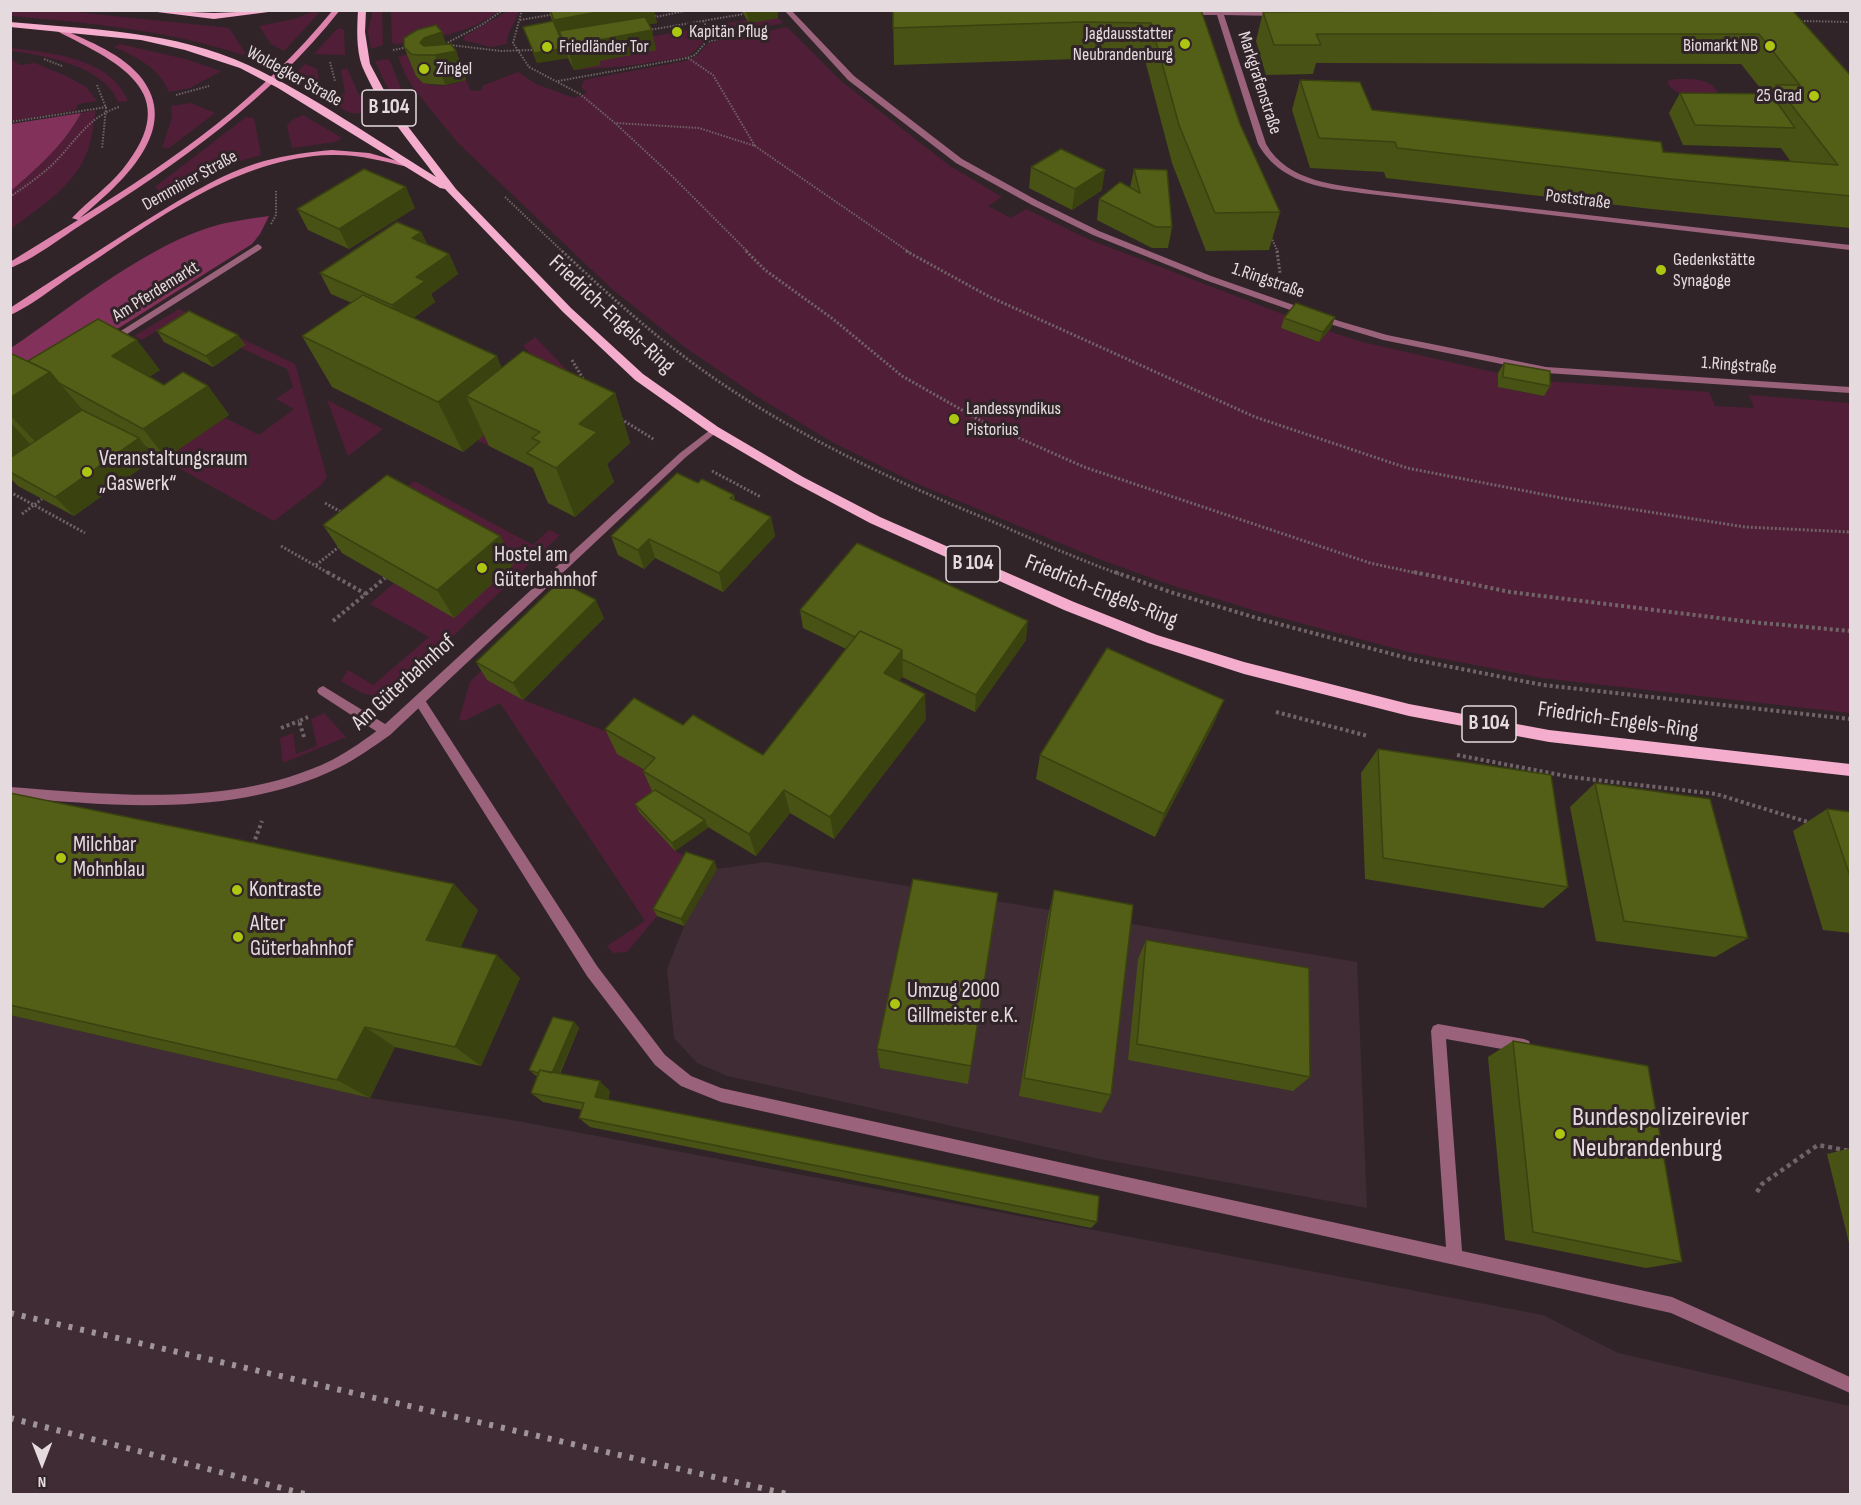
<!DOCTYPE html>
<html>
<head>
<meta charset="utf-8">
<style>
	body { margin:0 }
	#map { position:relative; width:1861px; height:1505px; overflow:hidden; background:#312429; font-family:"Sofia Sans Condensed",sans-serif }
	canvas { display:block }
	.frame { position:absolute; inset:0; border:12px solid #e5dbdf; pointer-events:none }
	.north { position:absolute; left:12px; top:1433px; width:60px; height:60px; -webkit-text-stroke:4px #312429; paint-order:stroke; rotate:180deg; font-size:16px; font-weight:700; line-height:24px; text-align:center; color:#e5dbdf }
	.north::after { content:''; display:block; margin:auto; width:21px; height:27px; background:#e5dbdf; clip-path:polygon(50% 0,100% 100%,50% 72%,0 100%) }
</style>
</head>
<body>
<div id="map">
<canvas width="1861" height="1505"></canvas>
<div class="frame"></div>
<div class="north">N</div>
</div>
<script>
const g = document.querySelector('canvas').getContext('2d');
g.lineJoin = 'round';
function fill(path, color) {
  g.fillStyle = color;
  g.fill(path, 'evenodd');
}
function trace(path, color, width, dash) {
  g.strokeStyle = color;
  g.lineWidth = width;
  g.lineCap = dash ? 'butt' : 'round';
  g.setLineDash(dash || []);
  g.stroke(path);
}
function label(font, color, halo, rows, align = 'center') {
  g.font = font + ' "Sofia Sans Condensed",sans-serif';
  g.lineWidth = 6;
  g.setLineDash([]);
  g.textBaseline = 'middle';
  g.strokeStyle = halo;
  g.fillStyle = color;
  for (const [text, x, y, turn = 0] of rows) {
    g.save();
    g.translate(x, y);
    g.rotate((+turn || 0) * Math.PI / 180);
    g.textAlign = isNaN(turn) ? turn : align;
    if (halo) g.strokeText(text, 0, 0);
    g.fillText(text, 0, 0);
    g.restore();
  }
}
fill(new Path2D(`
	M765 862 1357 962 1367 1208 1100 1159 727 1076 697 1063 674 1038 667 969 684 926 717 869Z
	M11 1015 370 1098 512 1120 1543 1315 1618 1353 1850 1406V1494H11Z`), '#3f2c34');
fill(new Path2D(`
	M10 11 75 12 229 28 246 54 243 55C167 30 90 23 11 16Z
	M373 11H382L383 45 371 49 368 31Z
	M391 11H499C470 34 432 38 397 44L392 43Z
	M508 11H519C516 23 507 30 507 44L491 47 463 40 465 36Z
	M312 12 319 13 284 51 271 44 259 26 294 19Z
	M778 18 783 23 719 36H716L709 26 747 20Z
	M705 27 710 39C699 43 696 52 686 57L627 66 574 70 599 65 598 61 649 37Z
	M787 27 841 81 950 166 1002 197 988 206 1011 218 1026 209 1088 239 1290 317 1281 328 1319 342 1328 331 1362 342 1498 373V387L1543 396 1544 381 1709 392 1715 406 1754 408 1749 395 1850 403V713L1542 678 1408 652 1263 613 1171 585 1096 558 913 482 832 442 758 397 686 348 612 289 458 143 415 90 406 76 398 57 427 49 416 76C426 91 452 85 466 80L470 90 479 91 483 88 482 86 518 72 536 84 574 98 587 93 581 87 584 80 685 61 697 56 708 43Z
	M341 28 344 30 345 55 314 54 336 30Z
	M120 44 185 59 221 71 190 88 169 92C159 68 137 57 114 47Z
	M11 48C50 53 110 57 128 101L118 102C105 66 43 55 11 51Z
	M11 59 20 65 35 63 66 76 86 87 97 101 78 104 76 110 11 121Z
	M389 59 403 93 389 91 375 61Z
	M305 64 317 69 321 90 316 94 291 78Z
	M347 68 357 91 369 108C354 120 345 110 331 102L345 93 341 70Z
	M1675 79C1689 79 1708 77 1717 91L1716 95C1698 96 1680 100 1668 84V81Z
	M191 103 215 113 169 148H162L172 118 171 106Z
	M96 110C93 125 92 143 85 157 71 188 37 209 11 229V191C38 167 64 145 81 113Z
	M303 115 342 138 335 142 292 148 287 126 292 120Z
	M246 117 254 118 261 155 223 166 177 190 164 192 159 191 155 187Z
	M179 309 295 364 327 477 321 485 274 521 42 392 91 414 166 458 225 418 259 435 294 409 276 399 293 387 287 369 241 348 244 345 179 333 164 326 142 340 134 336Z
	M535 337 569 372 543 402 489 446 477 440 553 378 523 346Z
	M327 400 383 429 348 456Z
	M414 481 533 545 549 530 560 535 393 693C372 701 359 692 341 681L348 670 373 685 429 637 370 604 394 583 454 617 366 521Z
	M515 637 523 700 629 740 666 782 675 851 690 859 657 916 627 952 613 953 607 946 645 921 500 703 464 721 459 719 470 682Z
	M324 713 346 737 283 763 280 738 293 733 296 754 317 746 311 719Z`), '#511e37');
fill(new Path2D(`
	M81 113C64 145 38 167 11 191V124Z
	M269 216 260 234 252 244 11 396V348C67 310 139 252 202 230 224 222 247 219 269 216Z`), '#82325a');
trace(new Path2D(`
	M522 10 513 43 529 67 580 94 615 123 699 128 755 146 909 252
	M652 10 656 17 689 10
	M520 20 555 14
	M703 21 715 39
	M1801 21 1850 22
	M649 30 743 14
	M445 44 483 24 503 10
	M450 45 501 51 532 50
	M393 50 409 47
	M688 58 713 75 755 146
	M44 59 62 66
	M330 62 335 81
	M558 81 687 58 695 55 706 42 767 29
	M97 85 106 108 102 149
	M176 95 209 86
	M10 122 107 107
	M616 124 671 175 748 252
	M10 197C24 187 39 177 52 165 74 144 87 117 119 107
	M505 197 563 252
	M271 224 276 215V191
	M1271 237 1278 252`), '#706468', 2, [1.5, 1.5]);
trace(new Path2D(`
	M562 251C599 286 637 321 678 352 773 425 880 475 989 520 1032 539 1075 558 1119 574
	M746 251 765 270 833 319 902 376 983 422 1084 467 1370 563 1421 574
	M906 251 990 297 1255 417 1407 468 1567 499 1745 527 1850 532
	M1277 251 1280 273
	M572 360 585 382
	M621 419 655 440
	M712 471 761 497
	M10 492 34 505 42 499
	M325 503 343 513
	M22 514 34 505 85 533
	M281 546 330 574
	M316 565 340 546`), '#706468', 3, [2, 2]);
trace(new Path2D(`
	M327 572 366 594
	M1115 572 1170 592 1260 619 1411 659 1543 685 1850 719
	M1414 572 1510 592 1751 622 1850 631
	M333 621 385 578
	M1276 712 1368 736
	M281 728 299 721
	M304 737 299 721 308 717
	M1457 755 1571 777 1716 794 1811 823
	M253 845 262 821`), '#706468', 4, [3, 3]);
trace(new Path2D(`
	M1757 1192 1762 1184 1818 1145 1850 1151`), '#706468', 4.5, [4, 4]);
fill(new Path2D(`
	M323 686 390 727 392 731 390 735H382L319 694 317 691 319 688Z
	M419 695 423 697 597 966 665 1055 691 1076 721 1088 1446 1247 1431 1031 1433 1026 1438 1024 1524 1039 1529 1041 1531 1046 1529 1051 1524 1053 1446 1039 1462 1251 1672 1297 1850 1377V1393L1671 1313 721 1102 681 1086 655 1065 587 976 415 703 413 700 415 697Z`), '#9b627b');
fill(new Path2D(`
	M784 10H791L854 76 962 159 1038 201 1099 231 1211 276 1339 321 1387 335 1546 367 1850 387V393L1546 373 1383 340 1333 325 1205 280 1093 235 1032 205 956 163 848 80Z
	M1222 10 1278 12 1281 14 1278 16 1224 15 1266 144C1288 183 1338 185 1378 191L1850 245V250L1378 195C1333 189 1283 188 1258 144L1217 15H1187L1184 13 1187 11Z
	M258 244 262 247 261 249 113 343 110 344 105 341Z
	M714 427 719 430 717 432 686 457 390 735C374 746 358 758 340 767 239 817 120 807 10 797V787C115 795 234 808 332 760 349 751 366 739 382 727L680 453Z`), '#9b627b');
fill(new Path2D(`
	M333 10H340C270 99 179 163 84 223 62 237 34 259 10 268V262L78 220 72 218C88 201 107 188 122 170 188 90 115 61 51 28V26H55C83 39 118 51 139 75 185 129 120 184 80 218 177 158 260 99 333 10Z
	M332 150 369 153 412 165 408 167C383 161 357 154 331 155 238 157 155 221 80 270 59 283 32 306 10 315V308C54 279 98 251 142 223 180 200 221 173 264 161 287 155 309 152 332 150Z`), '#dc82ab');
fill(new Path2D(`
	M141 10 214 13 284 10 214 19Z
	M358 10H366L365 32 370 64 393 107 456 189 571 308 643 374 718 427 803 477 880 517 1074 602 1157 635 1244 662 1409 704 1549 730 1850 764V776L1549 742 1409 716 1244 674 1148 643 1064 610 870 523 795 483 710 433 635 380 563 312 445 189 440 188 278 88 240 68 185 50 141 40 10 27V22C89 29 175 31 248 65 312 95 376 140 436 177 410 142 379 107 362 66 356 49 357 28 358 10Z`), '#f4adcc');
trace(new Path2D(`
	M10 1313 787 1494
	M10 1418 305 1494`), '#9f9498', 6, [4, 8]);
fill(new Path2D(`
	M549 10H654L657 23 649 24 656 50 599 61 600 65 574 70 567 56 568 58 537 63 523 27 552 21Z
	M741 10H777L778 18 749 23Z
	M893 10H1201L1240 124 1280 212 1269 250 1206 251 1172 163 1145 60 1077 59 894 65Z
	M1792 10 1851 76V228L1651 209 1386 178 1384 172 1310 168 1292 110 1300 80 1372 110 1663 152 1791 162 1781 148 1683 145 1669 113 1680 93 1765 94 1741 64 1316 63 1313 74 1266 75 1256 41 1263 12Z
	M446 44 456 51 466 80 445 85 429 84 423 83 416 76 404 47Z
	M1031 167 1102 190 1072 210 1029 188Z
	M1134 169 1172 227 1168 248H1152L1097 220 1099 199 1130 188Z
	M415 208 349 249 308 230 297 209Z
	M421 232 427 244 449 254 458 274 431 294 435 302 413 318 502 368 615 393 630 443 607 464 614 482 575 517 548 503 533 468 489 446 484 435 463 452 332 387 302 336 352 303 331 294 320 273Z
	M1335 317 1331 328 1319 342 1281 328 1284 318Z
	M157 331 238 335 245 345 213 367 164 342Z
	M10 353 28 361 160 370 149 377 164 385 208 386 229 415 166 458 145 446 155 458 74 516 18 486 10 478Z
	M1504 363 1550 386 1544 396 1498 387V373Z
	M698 483 734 495 735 501 771 517 775 536 723 592 655 558 644 569 618 555 611 536Z
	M323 525 500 536 514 564 454 618 342 553Z
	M800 610 1026 640 975 712 902 677 899 681 926 719 834 839 790 813 756 856 708 827 675 851 639 812 635 804 652 791 643 771 645 770 617 754 605 729 683 725 763 755 846 649 803 628Z
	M604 618 523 700 487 680 476 662Z
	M1224 700 1213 725 1155 837 1036 779 1040 755Z
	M1378 749 1568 887 1543 908 1365 879 1361 773Z
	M1595 783 1748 938 1715 957 1596 941 1570 807Z
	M10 793 478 910 460 947 520 978 481 1066 395 1047 370 1098 10 1015Z
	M1827 809 1851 812V933L1823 930 1793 831Z
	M714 861 717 869 684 926 657 916 653 909Z
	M1054 890 1111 1095 1101 1113 1019 1096 1048 916Z
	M998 893 968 1084 880 1068 877 1049Z
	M1146 940 1310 1077 1293 1091 1128 1060 1138 959Z
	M574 1022 579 1028 560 1074 610 1091 608 1100 1097 1222 1091 1228 590 1127 579 1118 582 1110 543 1102 531 1093 537 1076 535 1075 529 1070Z
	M1513 1041 1682 1262 1646 1268 1505 1240 1488 1057Z
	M1851 1148V1251L1827 1154Z`), '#475214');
fill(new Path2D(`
	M609 10H654L657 23 563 39 559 31 562 40H560L554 20Z
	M761 10H777L778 18 749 23 747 13Z
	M652 30 656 50 599 61 600 65 574 70 568 50 593 41Z
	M442 32 449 52 456 51 466 80 445 85 435 55 420 43 424 38Z
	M565 48 568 58 537 63 534 53Z
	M1105 170 1102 190 1072 210 1075 189Z
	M406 187 415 208 349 249 339 229Z
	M421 232 430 253 412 238Z
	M449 254 458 274 431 294 435 302 402 325 392 305 416 277Z
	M1335 317 1331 328 1319 342 1323 332Z
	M238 335 245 345 213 367 206 356Z
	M137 340 160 370 135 386 112 356Z
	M497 356 518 407 466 396 484 435 463 452 438 402Z
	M50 372 94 423 47 454 10 415V398Z
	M208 386 229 415 166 458 143 429Z
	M615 393 630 443 607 464 614 482 575 517 556 468 579 424Z
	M10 422 32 446 10 460Z
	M139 438 155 458 74 516 55 497Z
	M771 517 775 536 723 592 719 573Z
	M500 536 514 564 454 618 437 590Z
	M649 539 655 558 644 569 638 550Z
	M596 600 604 618 523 700 513 683Z
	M1028 621 1026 640 975 712 976 695Z
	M902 650 903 676 885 698 884 673Z
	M925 694 926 719 834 839 830 817Z
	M1224 700 1213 725 1155 837 1164 814Z
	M784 790 790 813 756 856 749 834Z
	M705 820 708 828 675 851 672 843Z
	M714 861 717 869 684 926 681 919Z
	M454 884 478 910 453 964 426 940Z
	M998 893 995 919 968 1084 971 1066Z
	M497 955 520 978 481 1066 455 1047Z
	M574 1022 579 1028 556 1081 550 1076Z
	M365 1027 395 1047 370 1098 337 1080Z
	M600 1081 610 1091 605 1106 595 1097Z`), '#3a4210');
const building = new Path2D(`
	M550 10H609L554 20Z
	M746 10H761L747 13Z
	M893 10H1201L1240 124 1280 212 1215 213 1179 125 1151 23 1081 22 893 28Z
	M1792 10 1851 76V196L1670 179 1397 148 1395 142 1319 138 1300 80 1360 82 1372 110 1661 142 1663 152 1838 165 1776 85H1800L1759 34H1316L1321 45H1274L1263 12Z
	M645 17 652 30 593 41 595 45 568 50 559 31Z
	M553 21 565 48 534 53 523 27Z
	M436 25 442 32 424 38 420 43 424 46 451 44 456 51 435 55H418L411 54 404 47V38L417 30Z
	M1680 93 1771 94 1795 128 1695 125Z
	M1061 149 1105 170 1075 189 1031 167Z
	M364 169 406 187 339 229 297 209Z
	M1134 169 1167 170 1172 227H1156L1099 199 1120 182 1140 193Z
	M397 222 421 232 412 238 449 254 416 277 425 281 392 305 320 273Z
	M363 295 497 356 438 402 302 336Z
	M1296 303 1335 317 1323 332 1284 318Z
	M189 311 238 335 206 356 157 331Z
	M98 319 137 340 112 356 164 385 183 372 208 386 143 429 59 383 50 372 28 361Z
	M523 351 615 393 579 424 597 432 556 468 527 453 540 442 532 438 540 432 466 396Z
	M10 353 50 372 10 398Z
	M1504 363 1550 371V386L1503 377Z
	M82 410 139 438 55 497 10 472V458Z
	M677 473 698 483 702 479 734 495 730 498 771 517 719 573 649 539 638 550 611 536Z
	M387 475 500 536 437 590 323 525Z
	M857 543 1028 621 976 695 902 659V650L860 631 855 637 800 610Z
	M560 581 596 600 513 683 476 662Z
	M860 631 902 650 884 673 925 694 830 817 784 790 749 834 643 771 655 758 605 729 634 698 683 725 693 715 763 755Z
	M1107 648 1224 700 1164 814 1040 755Z
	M1378 749 1551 775 1568 887 1383 858Z
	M1595 783 1710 799 1748 938 1624 921Z
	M655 790 705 820 672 843 635 804Z
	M10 793 454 884 426 940 497 955 455 1047 365 1027 337 1080 10 1005Z
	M1827 809 1851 812V879Z
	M686 852 714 861 681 919 653 909Z
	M913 879 998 893 971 1066 877 1049Z
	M1054 890 1133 905 1111 1095 1024 1078Z
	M1146 940 1309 968 1310 1077 1137 1044Z
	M553 1017 574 1022 552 1073 540 1070 538 1073 529 1070Z
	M1513 1041 1648 1066 1682 1262 1533 1232Z
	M540 1070 600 1081 595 1097 1099 1196 1097 1222 579 1118 584 1103 531 1093Z`);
fill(building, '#535f17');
trace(building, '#3a4210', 1.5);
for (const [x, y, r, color] of [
	[677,32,6,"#acc611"],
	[1185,44,6,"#acc611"],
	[1770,46,6,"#acc611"],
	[547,47,6,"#acc611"],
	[424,69,6,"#acc611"],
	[1814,96,6,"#acc611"],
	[1661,270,6,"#acc611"],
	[954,419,6,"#acc611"],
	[87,472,6,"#acc611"],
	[482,568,6,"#acc611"],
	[61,858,6,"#acc611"],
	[237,890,6,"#acc611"],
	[238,937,6,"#acc611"],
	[895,1004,6,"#acc611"],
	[1560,1134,6,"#acc611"]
]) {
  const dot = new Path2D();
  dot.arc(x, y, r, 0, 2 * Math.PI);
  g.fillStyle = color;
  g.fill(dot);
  trace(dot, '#312429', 2);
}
label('18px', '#e5dbdf', '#312429', [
	["Kapitän Pflug",689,32],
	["Jagdausstatter",1173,34,"right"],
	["Neubrandenburg",1173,55,"right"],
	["Biomarkt NB",1758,46,"right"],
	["Friedländer Tor",559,47],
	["Zingel",436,69],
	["25 Grad",1802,96,"right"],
	["Gedenkstätte",1673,260],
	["Synagoge",1673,281],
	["Landessyndikus",966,409],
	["Pistorius",966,430]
], 'left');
label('18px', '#e5dbdf', '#312429', [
	["Woldegker Straße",294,77,29],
	["Markgrafenstraße",1259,83,72],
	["Demminer Straße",190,181,-29],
	["Poststraße",1578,200,7],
	["1.Ringstraße",1268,281,19],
	["Am Pferdemarkt",156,292,-32],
	["1.Ringstraße",1739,366,4]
]);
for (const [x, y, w] of [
	[389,108,54],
	[973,564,54],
	[1489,724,54]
]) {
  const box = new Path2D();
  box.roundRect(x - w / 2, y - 18, w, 36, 4.5);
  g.fillStyle = '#312429';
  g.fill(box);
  trace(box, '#e5dbdf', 1.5);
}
label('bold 21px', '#e5dbdf', null, [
	["B 104",389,108],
	["B 104",973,564],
	["B 104",1489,724]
]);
label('22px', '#e5dbdf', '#312429', [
	["Friedrich-Engels-Ring",611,315,43],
	["Friedrich-Engels-Ring",1101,592,22],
	["Am Güterbahnhof",404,683,-42],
	["Friedrich-Engels-Ring",1618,721,8]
]);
label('22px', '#e5dbdf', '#312429', [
	["Veranstaltungsraum",99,459],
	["„Gaswerk“",99,484],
	["Hostel am",494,555],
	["Güterbahnhof",494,580],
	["Milchbar",73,845],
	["Mohnblau",73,870],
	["Kontraste",249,890],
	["Alter",250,924],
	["Güterbahnhof",250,949],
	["Umzug 2000",907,991],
	["Gillmeister e.K.",907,1016]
], 'left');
label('27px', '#e5dbdf', '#312429', [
	["Bundespolizeirevier",1572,1118],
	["Neubrandenburg",1572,1149]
], 'left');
</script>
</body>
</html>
